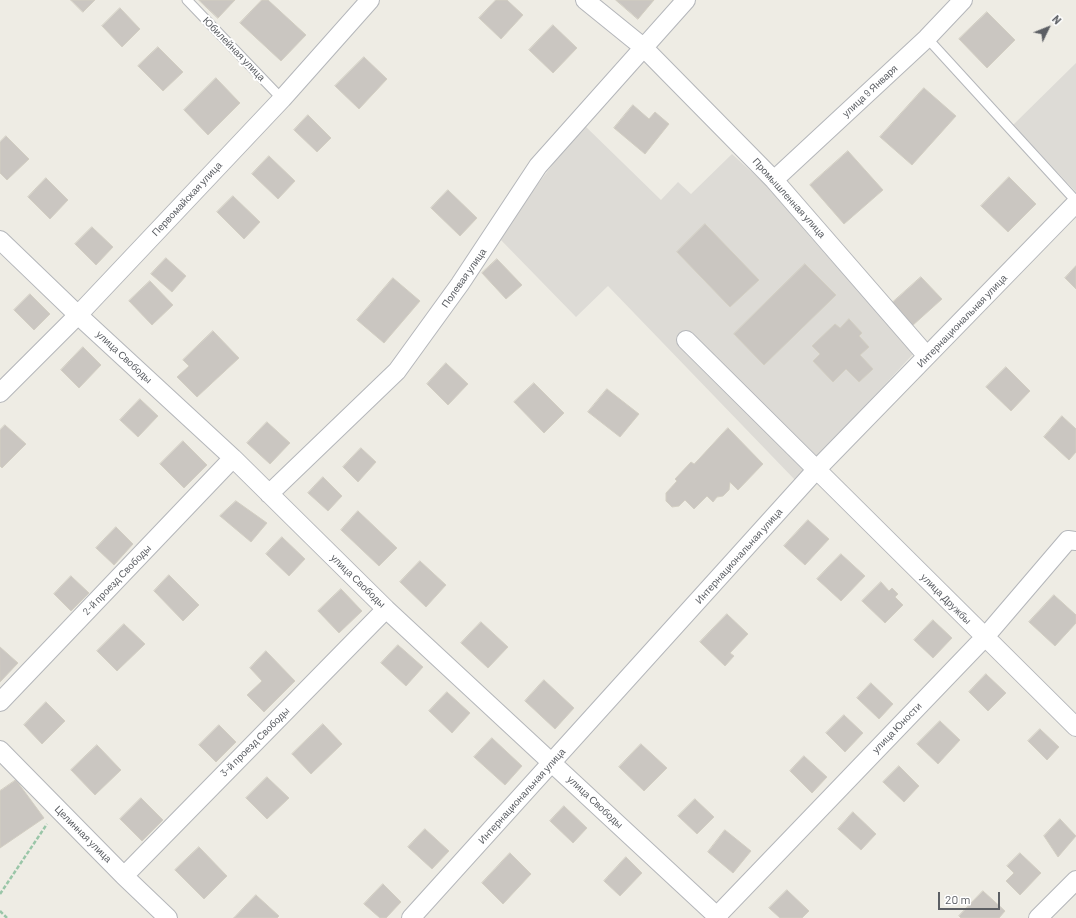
<!DOCTYPE html>
<html>
<head>
<meta charset="utf-8">
<style>
	body { margin:0 }
	#map { position:relative; width:1076px; height:918px; overflow:hidden; background:#eeece4; font-family:Barlow,sans-serif }
	canvas { display:block }
	.north { position:absolute; left:1028px; top:8px; width:40px; height:40px; -webkit-text-stroke:3px #fff; paint-order:stroke; rotate:47deg; font-size:11px; font-weight:700; line-height:16px; text-align:center; color:#5c5f64 }
	.north::after { content:''; display:block; margin:auto; width:14px; height:18px; background:#5c5f64; clip-path:polygon(50% 0,100% 100%,50% 72%,0 100%) }
	.scale { position:absolute; left:938px; top:892px; width:62px; height:18px; box-sizing:border-box; border:2px solid #5c5f64; border-top:0; padding-left:5px; font-size:12px; line-height:14px; white-space:nowrap; color:#5c5f64; -webkit-text-stroke:3px #fff; paint-order:stroke }
</style>
</head>
<body>
<div id="map">
<canvas width="1076" height="918"></canvas>
<div class="north">N</div>
<div class="scale">20 m</div>
</div>
<script>
const g = document.querySelector('canvas').getContext('2d');
g.lineJoin = 'round';
function fill(path, color) {
  g.fillStyle = color;
  g.fill(path, 'evenodd');
}
function trace(path, color, width, dash) {
  g.strokeStyle = color;
  g.lineWidth = width;
  g.lineCap = dash ? 'butt' : 'round';
  g.setLineDash(dash || []);
  g.stroke(path);
}
function label(font, color, halo, rows, align = 'center') {
  g.font = font + ' Barlow,sans-serif';
  g.lineWidth = 4;
  g.setLineDash([]);
  g.textBaseline = 'middle';
  g.strokeStyle = halo;
  g.fillStyle = color;
  for (const [text, x, y, turn = 0] of rows) {
    g.save();
    g.translate(x, y);
    g.rotate((+turn || 0) * Math.PI / 180);
    g.textAlign = isNaN(turn) ? turn : align;
    if (halo) g.strokeText(text, 0, 0);
    g.fillText(text, 0, 0);
    g.restore();
  }
}
fill(new Path2D(`
	M1076 63V192L1013 125Z
	M583 124 661 200 678 182 691 194 732 154 768 187 811 238 914 353 796 481 608 286 576 317 499 238 526 200Z`), '#dddbd6');
const building = new Path2D(`
	M71 0H95L83 12Z
	M199 0H235L218 18Z
	M262 0H268L306 35 281 61 240 23Z
	M496 0H507L523 15 501 39 479 18Z
	M616 0H654L638 19Z
	M120 8 140 29 122 47 102 26Z
	M987 12 1015 40 987 68 959 39Z
	M553 25 577 48 553 73 529 50Z
	M158 47 183 72 163 91 138 66Z
	M364 57 387 79 359 109 335 86Z
	M216 78 240 103 208 135 184 110Z
	M924 88 956 116 912 165 880 137Z
	M633 105 649 119 655 112 669 124 645 154 614 128Z
	M308 115 331 138 317 152 294 130Z
	M6 136 29 159 7 180 0 173V142Z
	M848 151 883 190 844 224 810 185Z
	M269 156 295 181 278 199 252 174Z
	M1009 177 1036 204 1008 232 981 206Z
	M46 178 68 200 50 219 28 197Z
	M448 190 477 218 460 236 431 208Z
	M233 196 260 222 244 239 217 212Z
	M705 224 759 280 730 307 677 252Z
	M92 227 113 247 96 265 75 244Z
	M166 258 186 276 172 292 151 274Z
	M497 259 522 285 506 299 482 273Z
	M805 264 836 295 764 365 734 334Z
	M1076 266V289L1065 278Z
	M921 277 942 299 912 326 892 303Z
	M393 278 420 301 384 343 357 320Z
	M150 281 173 305 152 325 129 301Z
	M30 294 50 314 34 330 14 310Z
	M849 319 862 333 859 336 869 347 860 355 873 369 859 382 846 369 833 382 813 361 820 354 812 346 835 324 840 328Z
	M213 331 239 358 197 397 177 377 189 366 183 360Z
	M83 347 101 365 79 388 61 370Z
	M446 363 468 384 448 405 427 384Z
	M1006 367 1030 391 1011 411 986 387Z
	M534 383 564 413 544 433 514 402Z
	M607 389 639 414 620 437 588 412Z
	M140 399 158 416 138 437 120 420Z
	M1062 416 1076 429V452L1069 460 1044 437Z
	M267 422 290 443 270 464 247 443Z
	M5 425 26 444 2 468 0 466V430Z
	M728 428 763 464 738 490 730 482 729 490 723 496 717 497 713 502 707 496 694 509 685 500 679 506 672 507 666 501V493L677 481 675 479 691 462 694 464Z
	M183 441 207 465 184 488 160 464Z
	M361 448 376 462 358 482 343 467Z
	M323 477 342 496 328 511 308 493Z
	M236 501 267 523 251 542 220 516Z
	M358 511 397 548 379 566 341 530Z
	M808 520 829 539 805 565 784 546Z
	M116 527 133 544 114 565 96 548Z
	M282 537 305 559 289 576 266 554Z
	M841 554 865 576 841 601 817 579Z
	M420 561 446 585 426 607 400 582Z
	M169 575 199 605 183 621 154 591Z
	M71 576 89 593 71 611 54 594Z
	M881 582 889 591 892 588 898 594 895 597 903 605 885 623 862 601Z
	M341 589 362 611 339 633 318 611Z
	M1054 595 1076 615V623L1055 646 1029 622Z
	M727 614 748 634 730 653 734 656 725 666 700 642Z
	M933 620 952 638 933 658 914 640Z
	M481 622 508 647 488 668 461 643Z
	M124 624 145 644 117 671 97 651Z
	M398 645 423 667 406 686 381 663Z
	M0 647 18 663 0 682Z
	M266 651 295 681 264 712 247 695 262 681 250 668Z
	M986 674 1006 693 988 711 969 692Z
	M544 680 574 708 555 729 525 701Z
	M871 683 893 704 879 719 857 698Z
	M447 692 470 713 452 733 429 711Z
	M46 702 65 721 42 744 24 725Z
	M844 715 863 733 845 752 826 733Z
	M940 721 960 740 938 764 917 744Z
	M323 724 342 744 311 774 292 754Z
	M219 725 236 742 216 762 199 745Z
	M1040 729 1059 747 1047 760 1028 741Z
	M492 738 522 766 505 785 474 757Z
	M641 744 667 768 644 791 619 767Z
	M97 745 121 770 95 795 71 770Z
	M804 756 827 777 812 793 790 771Z
	M899 766 919 786 904 802 883 782Z
	M267 777 289 798 267 819 246 798Z
	M16 780 44 818 0 848V791Z
	M141 798 163 820 142 841 120 819Z
	M695 799 714 817 697 834 678 816Z
	M564 806 587 828 573 843 550 821Z
	M853 812 876 834 861 850 838 829Z
	M1060 819 1076 836 1058 857 1044 836Z
	M425 829 449 851 432 869 408 847Z
	M725 830 751 851 733 873 708 852Z
	M199 847 227 876 204 899 175 870Z
	M510 853 531 874 503 904 482 883Z
	M1020 853 1041 873 1020 895 1006 881 1014 873 1007 866Z
	M626 857 642 873 620 896 604 881Z
	M383 884 401 902 386 918H380L364 904Z
	M787 890 809 911 802 918H780L769 908Z
	M983 891 1005 911 999 918H961L959 916Z
	M256 895 279 916 277 918H234Z`);
fill(building, '#cac6c1');
trace(building, '#d2cec2', 1);
const lane = new Path2D(`
	M187 0 282 99
	M927 38 1076 201`);
const street = new Path2D(`
	M585 0 643 47 774 180 927 356
	M774 180 927 38 963 0
	M0 240 78 315 233 458 386 609 719 918
	M686 340 1076 727
	M0 393 78 315 282 99 370 0
	M269 494 397 371 460 284 538 166 686 0
	M0 702 233 458
	M0 750 124 876 168 918
	M124 876 386 609
	M411 918 816 470 1076 203
	M715 918 985 637 1068 540 1076 541
	M1038 918 1076 880`);
trace(lane, '#b4b6ba', 11);
trace(street, '#b4b6ba', 20);
trace(new Path2D(`
	M0 894 47 824
	M0 911 7 918`), '#9ac6a8', 2.5, [4, 2]);
trace(lane, '#fff', 9);
trace(street, '#fff', 18);
label('10px', '#5c5f64', '#fff', [
	["Юбилейная улица",234,49,46],
	["улица 9 Января",870,91,-43],
	["Промышленная улица",789,198,48],
	["Первомайская улица",187,199,-47],
	["Полевая улица",464,278,-55],
	["Интернациональная улица",962,321,-46],
	["улица Свободы",124,357,43],
	["Интернациональная улица",739,556,-48],
	["2-й проезд Свободы",117,580,-46],
	["улица Свободы",358,581,44],
	["улица Дружбы",946,599,45],
	["улица Юности",897,728,-46],
	["3-й проезд Свободы",255,742,-45],
	["Интернациональная улица",522,796,-48],
	["улица Свободы",595,802,43],
	["Целинная улица",83,834,45]
]);
</script>
</body>
</html>
